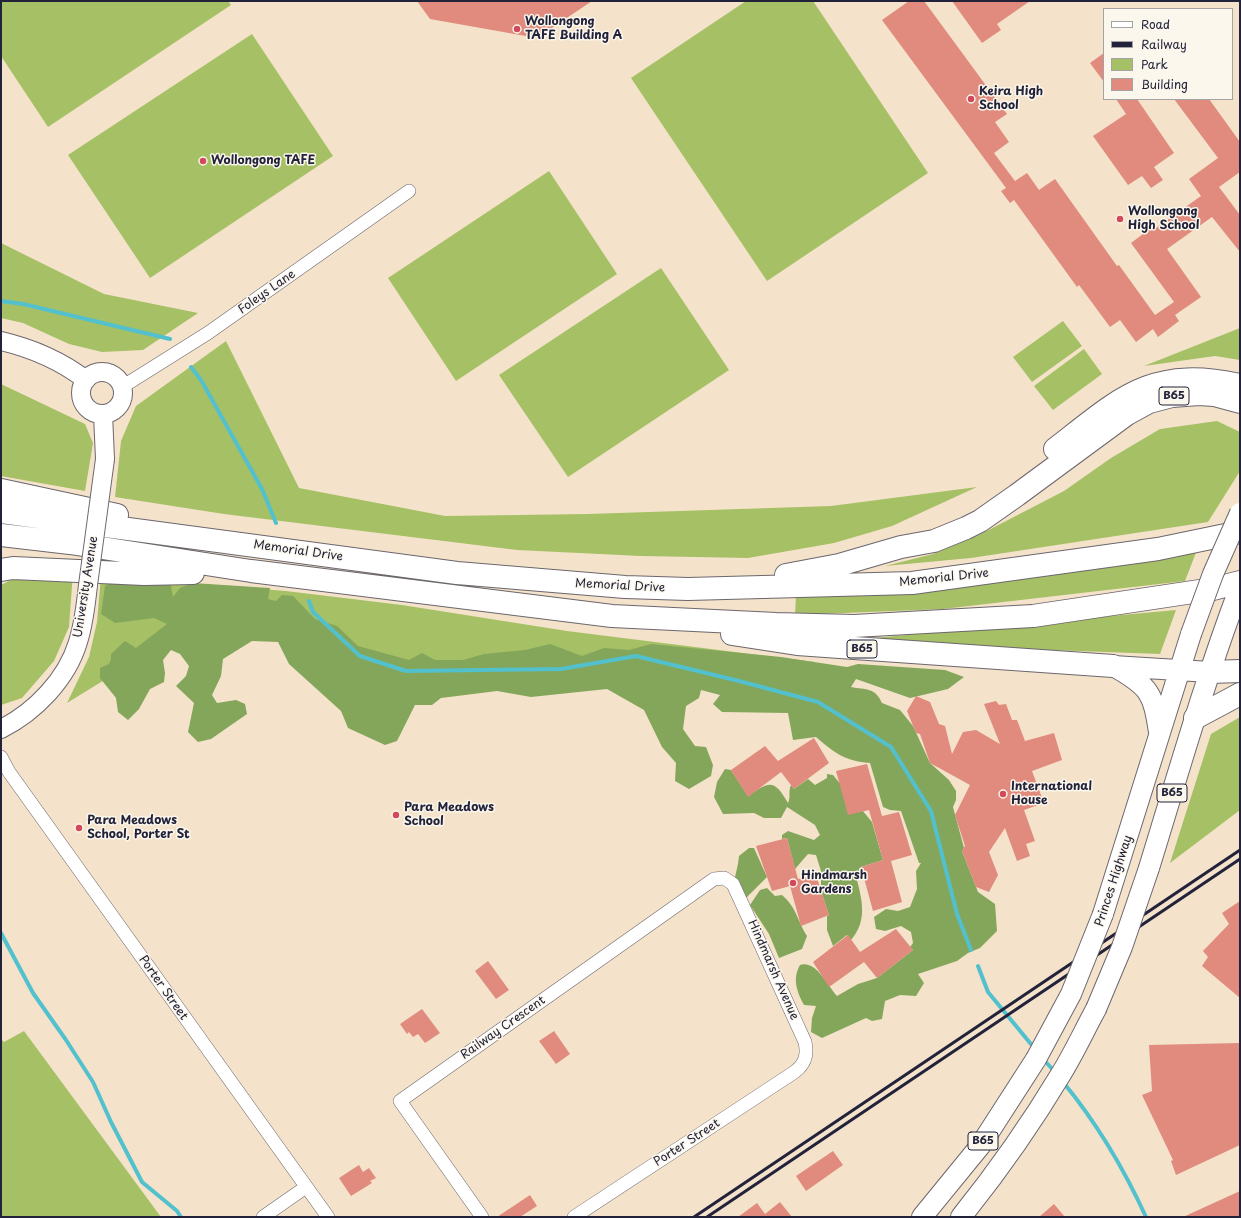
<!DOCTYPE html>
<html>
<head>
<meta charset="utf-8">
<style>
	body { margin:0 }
	#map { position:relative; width:1241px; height:1218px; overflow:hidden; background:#f4e3ca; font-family:"Playpen Sans",sans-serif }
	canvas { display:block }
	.frame { position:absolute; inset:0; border:2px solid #22223b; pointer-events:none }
	.legend { position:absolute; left:1103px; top:8px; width:130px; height:92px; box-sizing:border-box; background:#fbf7ec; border:1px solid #a4a2a5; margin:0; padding:5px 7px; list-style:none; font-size:12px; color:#22223b }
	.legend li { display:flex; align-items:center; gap:8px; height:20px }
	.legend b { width:20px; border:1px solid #a4a2a5 }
</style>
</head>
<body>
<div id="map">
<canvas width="1241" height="1218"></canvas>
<div class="frame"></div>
<ul class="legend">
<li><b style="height:5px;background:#fff"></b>Road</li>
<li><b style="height:5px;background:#22223b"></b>Railway</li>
<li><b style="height:11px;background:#a6c066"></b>Park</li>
<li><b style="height:11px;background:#e08b7d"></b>Building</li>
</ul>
</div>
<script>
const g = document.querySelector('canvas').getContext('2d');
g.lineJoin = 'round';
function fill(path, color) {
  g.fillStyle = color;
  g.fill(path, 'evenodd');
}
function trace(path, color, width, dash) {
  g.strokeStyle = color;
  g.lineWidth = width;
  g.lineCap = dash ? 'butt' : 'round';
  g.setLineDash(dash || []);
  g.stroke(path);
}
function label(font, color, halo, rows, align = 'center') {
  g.font = font + ' "Playpen Sans",sans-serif';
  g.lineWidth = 3;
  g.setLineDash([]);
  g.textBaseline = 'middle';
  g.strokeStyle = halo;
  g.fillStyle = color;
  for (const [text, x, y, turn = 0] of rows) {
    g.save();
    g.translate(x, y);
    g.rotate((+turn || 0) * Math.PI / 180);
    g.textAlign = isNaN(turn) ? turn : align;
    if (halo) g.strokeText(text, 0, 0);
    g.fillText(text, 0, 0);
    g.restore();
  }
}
fill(new Path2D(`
	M1 1H228L231 5 48 127 1 56Z
	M746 1H813L928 173 767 281 631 78Z
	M252 34 333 156 150 278 68 155Z
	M549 171 617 274 456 381 388 278Z
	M1 243 104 294 198 313 143 350 102 352 69 344 23 323 1 318Z
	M661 268 729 370 568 477 499 375Z
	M1063 321 1082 346 1032 382 1013 357Z
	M1240 328V360L1215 356 1144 366Z
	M226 341 299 488 445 516 588 514 831 506 977 487 892 526 834 543 748 558 641 556 517 550 224 514 115 497 121 441 136 406Z
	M1084 349 1102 374 1053 410 1034 386Z
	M1 384 85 424 93 443 85 491 1 476Z
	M1217 421 1240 432V471L1208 522 971 558 885 566 933 554 979 535 1064 491 1111 458 1160 429Z
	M1197 550 1185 581 943 609 795 615 796 595 1003 582Z
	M73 572 69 627 54 661 22 698 1 705V585L24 573Z
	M101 576 286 591 402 605 567 631 815 662 770 701 637 675 386 686 314 625 192 626 67 703 89 657 97 622Z
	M1176 610 1160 654 831 642Z
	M1240 717V810L1170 863 1211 734Z
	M24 1031 161 1217H1V1039L4 1042Z`), '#a6c066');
fill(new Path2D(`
	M120 578 170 581 173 597 180 588 193 583 270 588 268 599 276 601 282 595 293 596 315 619 337 626 358 646 409 660 422 653 435 660H463L484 654 525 650 550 644 582 656 604 648 629 650 651 644 781 657 847 667 858 664 945 670 964 677 948 689 910 698 856 679 851 687C866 690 875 687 882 703L900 710 913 726 930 763 949 780 956 791V800L953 807 964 848 962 851 978 892 995 904 997 931 980 948 968 953 957 961 918 974 924 983 916 996 900 995 885 1001 882 1019 872 1021 866 1018 822 1038 811 1032 812 1018 816 1006 804 1005C797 992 792 979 800 965 816 960 827 985 837 996L858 984 877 978 913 950 910 947 913 943 911 932 901 926 885 931 876 929 874 917 886 909 898 911 910 907 917 889 916 871 921 863H919L901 811 890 810 883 807 870 763C844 761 835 753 816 737L793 740 788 713 722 712 713 704 720 695 701 690 699 698 686 706 683 729 695 746 706 747 713 765 711 776 689 789 675 781 676 763 662 747 644 710 607 689 531 697 497 691 441 698 432 705H415L397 741 385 745 348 728 341 711 289 664 278 642 252 641 223 659 221 676 212 695 217 703 236 700 245 704 247 714 211 739 198 742 188 732 194 703 176 686 186 676 189 666 180 654 171 650 163 660 165 673 164 682 150 689 139 709 128 720 118 712 116 698 100 678V668L109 664 111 659V654L125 641 136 648 167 624 154 618 115 623 101 614 105 586Z
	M725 769 731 770 748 796C770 781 774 779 788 803 791 797 788 791 791 785L794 789 808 779 815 785 827 778V774L833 775 872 822 883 860 861 867 856 876C862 900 868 920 851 940L847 935 833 946 827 930V916L829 915 821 891V871L816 855 808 854 795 869 787 838 782 839V835L788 831 814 840 820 835 815 825 787 807 781 818H764L754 813 723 814 714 797 717 782Z
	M749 848H754L767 877 746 898 733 892C733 880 738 869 739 856Z
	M767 888 775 896 782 895C797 908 797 920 807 936L802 949 779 958 769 934 750 905 760 890Z`), '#84a65b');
trace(new Path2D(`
	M1 301 23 304 170 339
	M191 367 201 380 262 489 276 523
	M309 601 313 612 360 656 406 671 561 669 636 656 739 681 818 702 891 747 931 811 957 914 971 950
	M1 933 33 993 66 1040 93 1082 111 1122 142 1182 177 1211 181 1217
	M978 966 988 992 1035 1049
	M1043 1059 1056 1073
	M1063 1082C1096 1122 1124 1169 1146 1217`), '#53c0cd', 4);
fill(new Path2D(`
	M417 1H592L537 38 430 19Z
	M909 1H924L1007 114 995 122 1009 142 994 153 1015 181 1027 173 1039 190 1055 179 1117 266 1119 265 1155 315 1174 302 1131 243 1151 228 1153 230 1201 196 1189 179 1218 158 1174 99H1209L1240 142V172L1219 187 1240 215V252L1212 217 1167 249 1201 297 1175 315 1179 321 1158 337 1153 329 1136 342 1120 320 1110 327 1079 285 1077 287 1014 200 1010 203 1001 191 1006 188 882 20Z
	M952 1H1030L997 24 1001 30 982 43Z
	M1104 53V82L1090 63Z
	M1116 99H1137L1174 153 1154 167 1163 180 1151 188 1142 176 1128 185 1093 136 1126 114Z
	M916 696 930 702 939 724 945 726 952 754 963 732 976 730 1000 744 984 704 996 701 999 705 1006 704 1012 720H1017L1025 741 1054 733 1062 760 1032 771 1044 803 1024 810 1035 841 1026 844 1030 856 1017 861 1005 828 989 852 998 875 989 892 976 887 962 851 965 846 955 815 970 785 930 763 920 734 916 733 907 711Z
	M814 738 829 763 794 789 781 772 748 797 731 770 765 746 778 761Z
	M867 764 882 816 899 812 912 855 891 861 902 902 873 911 861 867 883 860 869 810 848 815 836 771Z
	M787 838 798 879 816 875 829 915 801 926 790 886 772 891 756 846Z
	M1240 901V998L1202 966 1208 957 1203 951 1229 924 1222 913Z
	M896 929 913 950 877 978 864 962 829 987 813 962 848 935 860 952Z
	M488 961 509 990 496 999 475 971Z
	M422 1009 440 1033 425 1043 418 1034 413 1037 409 1032 407 1034 400 1024Z
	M554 1031 570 1054 556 1064 539 1041Z
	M1240 1043V1145L1176 1175 1171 1161 1173 1160 1142 1095 1152 1091 1149 1045Z
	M833 1151 843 1165 806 1191 796 1176Z
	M359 1165 363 1172 369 1168 376 1178 370 1181 372 1183 351 1196 339 1178Z
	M1240 1191V1217H1183Z
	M530 1195 537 1206 520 1217H497Z
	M780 1202 792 1217H738L757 1203 765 1214Z
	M1054 1204 1065 1217H1039Z`), '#e08b7d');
const minor = new Path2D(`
	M122 387 208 333 409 191
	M1 757 9 772 328 1217
	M263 1217 306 1187
	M482 1217 400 1101 714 879 724 878 733 884 805 1042C808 1055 805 1065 793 1073L574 1217`);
const secondary = new Path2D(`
	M1 341C31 348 61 361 86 380
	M81 393a21 21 0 1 1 42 0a21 21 0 1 1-42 0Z
	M103 414 105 459
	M1 729C35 712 67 679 78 642 84 623 86 604 88 585`);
const primary = new Path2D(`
	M1113 666 1210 672
	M1115 667C1150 687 1153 693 1159 732
	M1149 868C1178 774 1205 679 1240 587
	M1103 914 1191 634
	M922 1217 980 1146 1036 1059
	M961 1217C998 1171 1031 1124 1061 1074 1074 1053 1084 1031 1096 1009`);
const motorway = new Path2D(`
	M1055 449C1122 397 1151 366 1240 385
	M1 490 117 515
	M1 512 457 573 625 587 688 589 912 583 1158 549 1240 532
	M1 535 70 543 251 571 612 616 776 624 854 626 1033 616 1213 589 1240 582
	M1 570 13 568 144 574 193 573
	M786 575 839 565 901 547 934 541 966 528 980 521 1017 495 1127 414 1149 402 1172 396 1199 394 1214 395 1240 402
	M732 634 797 644 1113 666
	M1210 672 1240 671
	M1195 718 1240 694`);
trace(minor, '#6c666d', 14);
trace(secondary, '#6c666d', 20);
trace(primary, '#6c666d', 22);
trace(motorway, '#6c666d', 24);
trace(minor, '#fff', 13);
trace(secondary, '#fff', 18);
trace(primary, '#fff', 20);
trace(motorway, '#fff', 22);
trace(new Path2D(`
	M694 1217 1240 850
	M707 1217 1240 859`), '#22223b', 3);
const secondaryBridge = new Path2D(`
	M88 585 105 459`);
const primaryBridge = new Path2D(`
	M1191 634 1213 574 1240 513
	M1096 1009 1122 947 1149 868
	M1036 1059 1071 994 1103 914`);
trace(secondaryBridge, '#6c666d', 20, []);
trace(primaryBridge, '#6c666d', 22, []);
trace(secondaryBridge, '#fff', 18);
trace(primaryBridge, '#fff', 20);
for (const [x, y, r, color] of [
	[517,29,4,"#d1495b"],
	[971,99,4,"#d1495b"],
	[203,161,4,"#d1495b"],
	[1120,219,4,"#d1495b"],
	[1003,794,4,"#d1495b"],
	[396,815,4,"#d1495b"],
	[79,828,4,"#d1495b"],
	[793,883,4,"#d1495b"]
]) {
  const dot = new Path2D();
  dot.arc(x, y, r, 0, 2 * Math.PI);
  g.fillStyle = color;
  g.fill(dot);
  trace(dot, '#fbf7ec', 1.5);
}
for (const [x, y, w] of [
	[1174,396,30],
	[862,649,30],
	[1172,793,30],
	[983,1141,30]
]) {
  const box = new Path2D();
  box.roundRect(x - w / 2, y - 9, w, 18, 3);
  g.fillStyle = '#fbf7ec';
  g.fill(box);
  trace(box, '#22223b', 1);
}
label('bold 11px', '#22223b', null, [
	["B65",1174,396],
	["B65",862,649],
	["B65",1172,793],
	["B65",983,1141]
]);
label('bold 12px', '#22223b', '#fbf7ec', [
	["Wollongong",525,22],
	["TAFE Building A",525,36],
	["Keira High",979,92],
	["School",979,106],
	["Wollongong TAFE",211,161],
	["Wollongong",1128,212],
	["High School",1128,226],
	["International",1011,787],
	["House",1011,801],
	["Para Meadows",404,808],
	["School",404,822],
	["Para Meadows",87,821],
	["School, Porter St",87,835],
	["Hindmarsh",801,876],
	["Gardens",801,890]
], 'left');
label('12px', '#22223b', '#fbf7ec', [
	["Foleys Lane",267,292,-35],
	["Memorial Drive",298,551,8],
	["Memorial Drive",944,578,-6],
	["Memorial Drive",620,586,3],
	["University Avenue",86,587,-81],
	["Princes Highway",1114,881,-72],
	["Hindmarsh Avenue",773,970,66],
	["Porter Street",163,988,55],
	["Railway Crescent",503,1028,-35],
	["Porter Street",687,1143,-33]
]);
</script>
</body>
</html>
